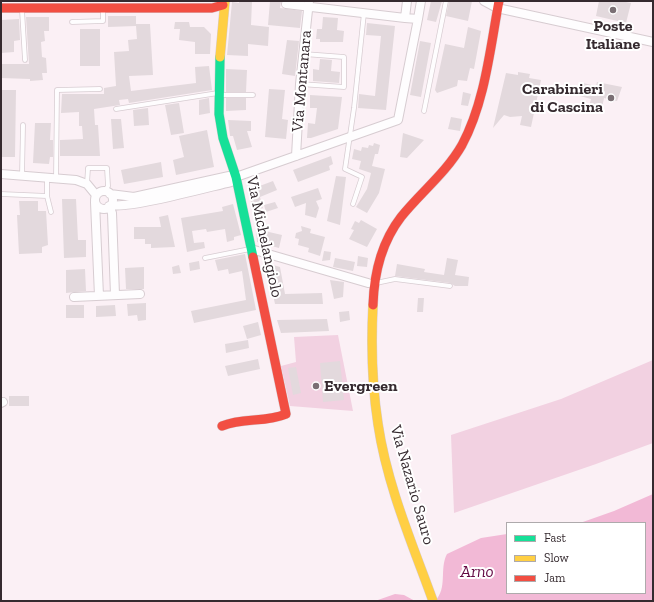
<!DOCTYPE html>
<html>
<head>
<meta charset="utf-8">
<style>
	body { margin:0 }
	#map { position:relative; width:654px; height:602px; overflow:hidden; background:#fbf0f5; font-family:"Zilla Slab",serif }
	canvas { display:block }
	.frame { position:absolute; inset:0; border:2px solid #352a2f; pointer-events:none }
	.legend { position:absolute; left:506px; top:522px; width:140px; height:72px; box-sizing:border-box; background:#fff; border:1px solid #aeaaac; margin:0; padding:5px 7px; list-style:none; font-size:12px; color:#352a2f }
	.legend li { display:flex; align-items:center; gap:8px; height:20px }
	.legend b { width:20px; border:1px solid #aeaaac }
</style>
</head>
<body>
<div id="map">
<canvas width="654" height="602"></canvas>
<div class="frame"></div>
<ul class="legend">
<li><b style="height:5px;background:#16e098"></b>Fast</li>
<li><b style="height:5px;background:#ffcf43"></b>Slow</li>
<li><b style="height:5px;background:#f24e42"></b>Jam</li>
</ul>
</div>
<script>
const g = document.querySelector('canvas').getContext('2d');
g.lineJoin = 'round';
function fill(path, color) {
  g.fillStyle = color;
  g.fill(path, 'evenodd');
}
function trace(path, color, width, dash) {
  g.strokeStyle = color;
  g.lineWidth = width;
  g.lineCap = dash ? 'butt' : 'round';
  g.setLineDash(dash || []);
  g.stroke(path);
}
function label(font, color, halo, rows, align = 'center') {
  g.font = font + ' "Zilla Slab",serif';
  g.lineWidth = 4;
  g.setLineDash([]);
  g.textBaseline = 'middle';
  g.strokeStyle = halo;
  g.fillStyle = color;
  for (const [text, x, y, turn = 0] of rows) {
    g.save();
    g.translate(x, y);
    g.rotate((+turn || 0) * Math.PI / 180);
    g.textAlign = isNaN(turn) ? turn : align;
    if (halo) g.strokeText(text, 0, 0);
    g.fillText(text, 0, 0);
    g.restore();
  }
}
fill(new Path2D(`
	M338 335 353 411 290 406 281 366 296 362 294 337Z
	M653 360V443L596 464 454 513 451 435 561 399Z`), '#f2d1e1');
fill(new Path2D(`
	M653 494V601H435C448 588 439 569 447 554L481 538 507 534V593H645V523H580L614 511Z
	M395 594 404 595 415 601H375Z`), '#f2b9d6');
fill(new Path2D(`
	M239 1H252L251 25 269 27 268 46 248 44V56L227 55 232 2 239 3Z
	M270 1H281L280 8 302 11 300 28 268 25Z
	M431 1H442L436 22 427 20Z
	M449 1H472L468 21 446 16Z
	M599 1H621L631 3 626 23 596 16Z
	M108 16H136V24H150L153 75 129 76 131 91 196 83 195 67 209 66 212 90 129 103 128 99 119 100 120 105 94 109 95 125H98L100 156H60V140L83 139 82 126H79V112L61 113 62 94H104V88L116 86 114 52 129 51 128 40 137 39 136 26 108 27Z
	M26 17H49V31H44L45 41 41 42 42 57 46 58 47 73H42L43 80 30 81V79L1 78V64H29Z
	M323 17 338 18 337 30 344 31 343 42H320V39H316L317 29H322Z
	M19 19 20 40 14 41V52L1 53V20Z
	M175 22H189L190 27H204L211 34 210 54H195V42L179 40 180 29H174Z
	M367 23 395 26 386 110 358 108 359 94 375 96 381 36 366 35Z
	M468 27 481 31 474 69 470 68 467 81 458 80 457 86 437 93 435 90 445 44 464 48Z
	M80 29H100V66H80Z
	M287 40 299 41 295 76 282 74Z
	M420 41 431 43 421 97 410 95Z
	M320 59 332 60 331 71 340 72 339 83 313 81V69L319 70Z
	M226 69 247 70 246 92H226Z
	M518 72 530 74 529 78 541 80 531 127 520 125 522 116 510 117 504 115 493 128 506 73 518 75Z
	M597 82 622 87 617 101 604 98 601 113 588 110 591 99 580 96 583 83 596 86Z
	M269 89 285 90 282 119 288 120 286 139 265 137Z
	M1 90H16L15 157H1Z
	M463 92 471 94 468 106 461 105Z
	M310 95 342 97 338 129 311 138H307L308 123 315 124 317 108H310Z
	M209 98 210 113 199 115V100Z
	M226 98H246V110L226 111Z
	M179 103 184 133 171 135 165 105Z
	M148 108 149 125 134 126 133 110Z
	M451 117 462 119 460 131 448 129Z
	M111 119H121L124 148 113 149Z
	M228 120 251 121V131H247L252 147 237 150 233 136H230Z
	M35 123H51L50 140H53V157H50L49 164 33 163Z
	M207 130 214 167 176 175 173 160 184 157 179 136Z
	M403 133 424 140 407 158 400 157Z
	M374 143 380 145 378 154H375L372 166 385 169 379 193 367 213 356 207 367 189 371 173 359 169 361 161 352 159 354 149 361 151 362 147 368 148 369 145 373 146Z
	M331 156 333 164 329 166 330 170 298 182 293 170Z
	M161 162 163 177 124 184 121 170Z
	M336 176 346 177 340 225 327 221Z
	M273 181 277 190 260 197 263 208 255 211 248 194 249 190Z
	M318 188 322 199 316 201 319 208 316 218 305 215 306 203 295 207 291 197Z
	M62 199H76L78 240H86V257L64 258Z
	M19 201H38V211H46L48 245 42 247V253L19 254 17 215H20Z
	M275 202 278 208 266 212 264 205Z
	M233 204 241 235 234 237V240L227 242 225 229 207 232 206 229 192 231 194 243 204 242 205 248 187 252 181 218 223 211 222 207Z
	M168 215 175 247 151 248V244H145V239H134V227H161L159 217Z
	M361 220 377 229 367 247 349 239 354 230 351 229 355 221 359 223Z
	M301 226 311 229 310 233 325 237 320 256 308 252 309 248 298 245 299 239 295 238 296 233 302 231Z
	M256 229 282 235 279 248 257 242Z
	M324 251 331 252 330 260 322 261Z
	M245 254 256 310 194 323 191 311 246 300 242 271 229 274 228 269 218 271 215 260Z
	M358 256 368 258 367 267 357 266Z
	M335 258 355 262 353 271 333 267Z
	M447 258 458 260 455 275 469 277 468 286H455L450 283 395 276 397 264 425 269 424 272 444 275Z
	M199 261 200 269 190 271 189 263Z
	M266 263 280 267 285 294 322 293 323 304H275Z
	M179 265 181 273 173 274 172 267Z
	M144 267V289H126L125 268Z
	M85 269 86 291 66 293V270Z
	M330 280 344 282 343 297 334 299Z
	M418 298H424L423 312H417Z
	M146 303V320L138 321 137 315 128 316 127 304Z
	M66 305H84V318H66Z
	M115 305 116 316 96 317V306Z
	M349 311 350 320 340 322 339 312Z
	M327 319 329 331 281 333 277 320Z
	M258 322 261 335 247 339 243 326Z
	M248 340 249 348 226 353 225 344Z
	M258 359 260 369 228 376 225 366Z
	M340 361 344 400 323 402 320 363Z
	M296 367 301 393 293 395 288 368Z
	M9 396H29V406H9Z`), '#e3d9dd');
const lane = new Path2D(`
	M22 10 25 60
	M72 22 103 21V9
	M300 84 344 87V57L304 54
	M220 95H253
	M116 109 218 93
	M424 111 446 1
	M22 176 23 125
	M56 179 57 90 100 89
	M87 184 88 168H107L108 186 105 191
	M1 194 47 196V178
	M47 196 51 212
	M353 204 362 177 345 169 354 108 364 13
	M205 258 250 249
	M376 283 395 279 450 286`);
const street = new Path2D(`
	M407 1 405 18 418 19 421 1
	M484 1 497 8 653 42
	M286 4 405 18
	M296 156 300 84 309 1
	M1 174 76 180 87 184 96 195
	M95 200a9 9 0 1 1 18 0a9 9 0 1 1-18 0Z
	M110 194 134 197 229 176 236 177
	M95 202 99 296
	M111 205C129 209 209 187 231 182L236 177 398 120 418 19
	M109 206 112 213 115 295
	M251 249 368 283
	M74 297 140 294
	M1 403 3 402`);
const fast = new Path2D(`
	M220 57 219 114 223 138 236 177 253 257`);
const slow = new Path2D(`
	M220 57 225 1
	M373 305C371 344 372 385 378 424 387 485 412 543 433 601`);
const jam = new Path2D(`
	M1 8H212L223 5
	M373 305C374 273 381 243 401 217 421 192 446 173 462 145 485 102 490 49 499 1
	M222 426C243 417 265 423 286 414L253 257`);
trace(lane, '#d7ccd1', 5.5);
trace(street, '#d7ccd1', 10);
trace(fast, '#d7ccd1', 10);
trace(slow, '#d7ccd1', 10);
trace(jam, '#d7ccd1', 10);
trace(lane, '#fefdfe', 4);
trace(street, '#fefdfe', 8);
trace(fast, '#16e098', 9);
trace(slow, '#ffcf43', 9);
trace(jam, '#f24e42', 9);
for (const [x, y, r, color] of [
	[613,10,4,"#7a6f74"],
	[611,98,4,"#7a6f74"],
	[316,386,4,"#7a6f74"]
]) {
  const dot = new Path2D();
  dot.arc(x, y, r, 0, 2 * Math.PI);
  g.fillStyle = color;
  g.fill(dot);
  trace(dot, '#fff', 1.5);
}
label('bold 16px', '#352a2f', '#fff', [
	["Poste",613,26],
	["Italiane",613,44],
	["Carabinieri",603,89,"right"],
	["di Cascina",603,107,"right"],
	["Evergreen",324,386,"left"]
]);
label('16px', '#352a2f', '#fff', [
	["Via Montanara",302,81,-85],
	["Via Michelangiolo",264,237,78],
	["Via Nazario Sauro",412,485,74]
]);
label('italic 17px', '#640944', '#fff', [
	["Arno",477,572]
]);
</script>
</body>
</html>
